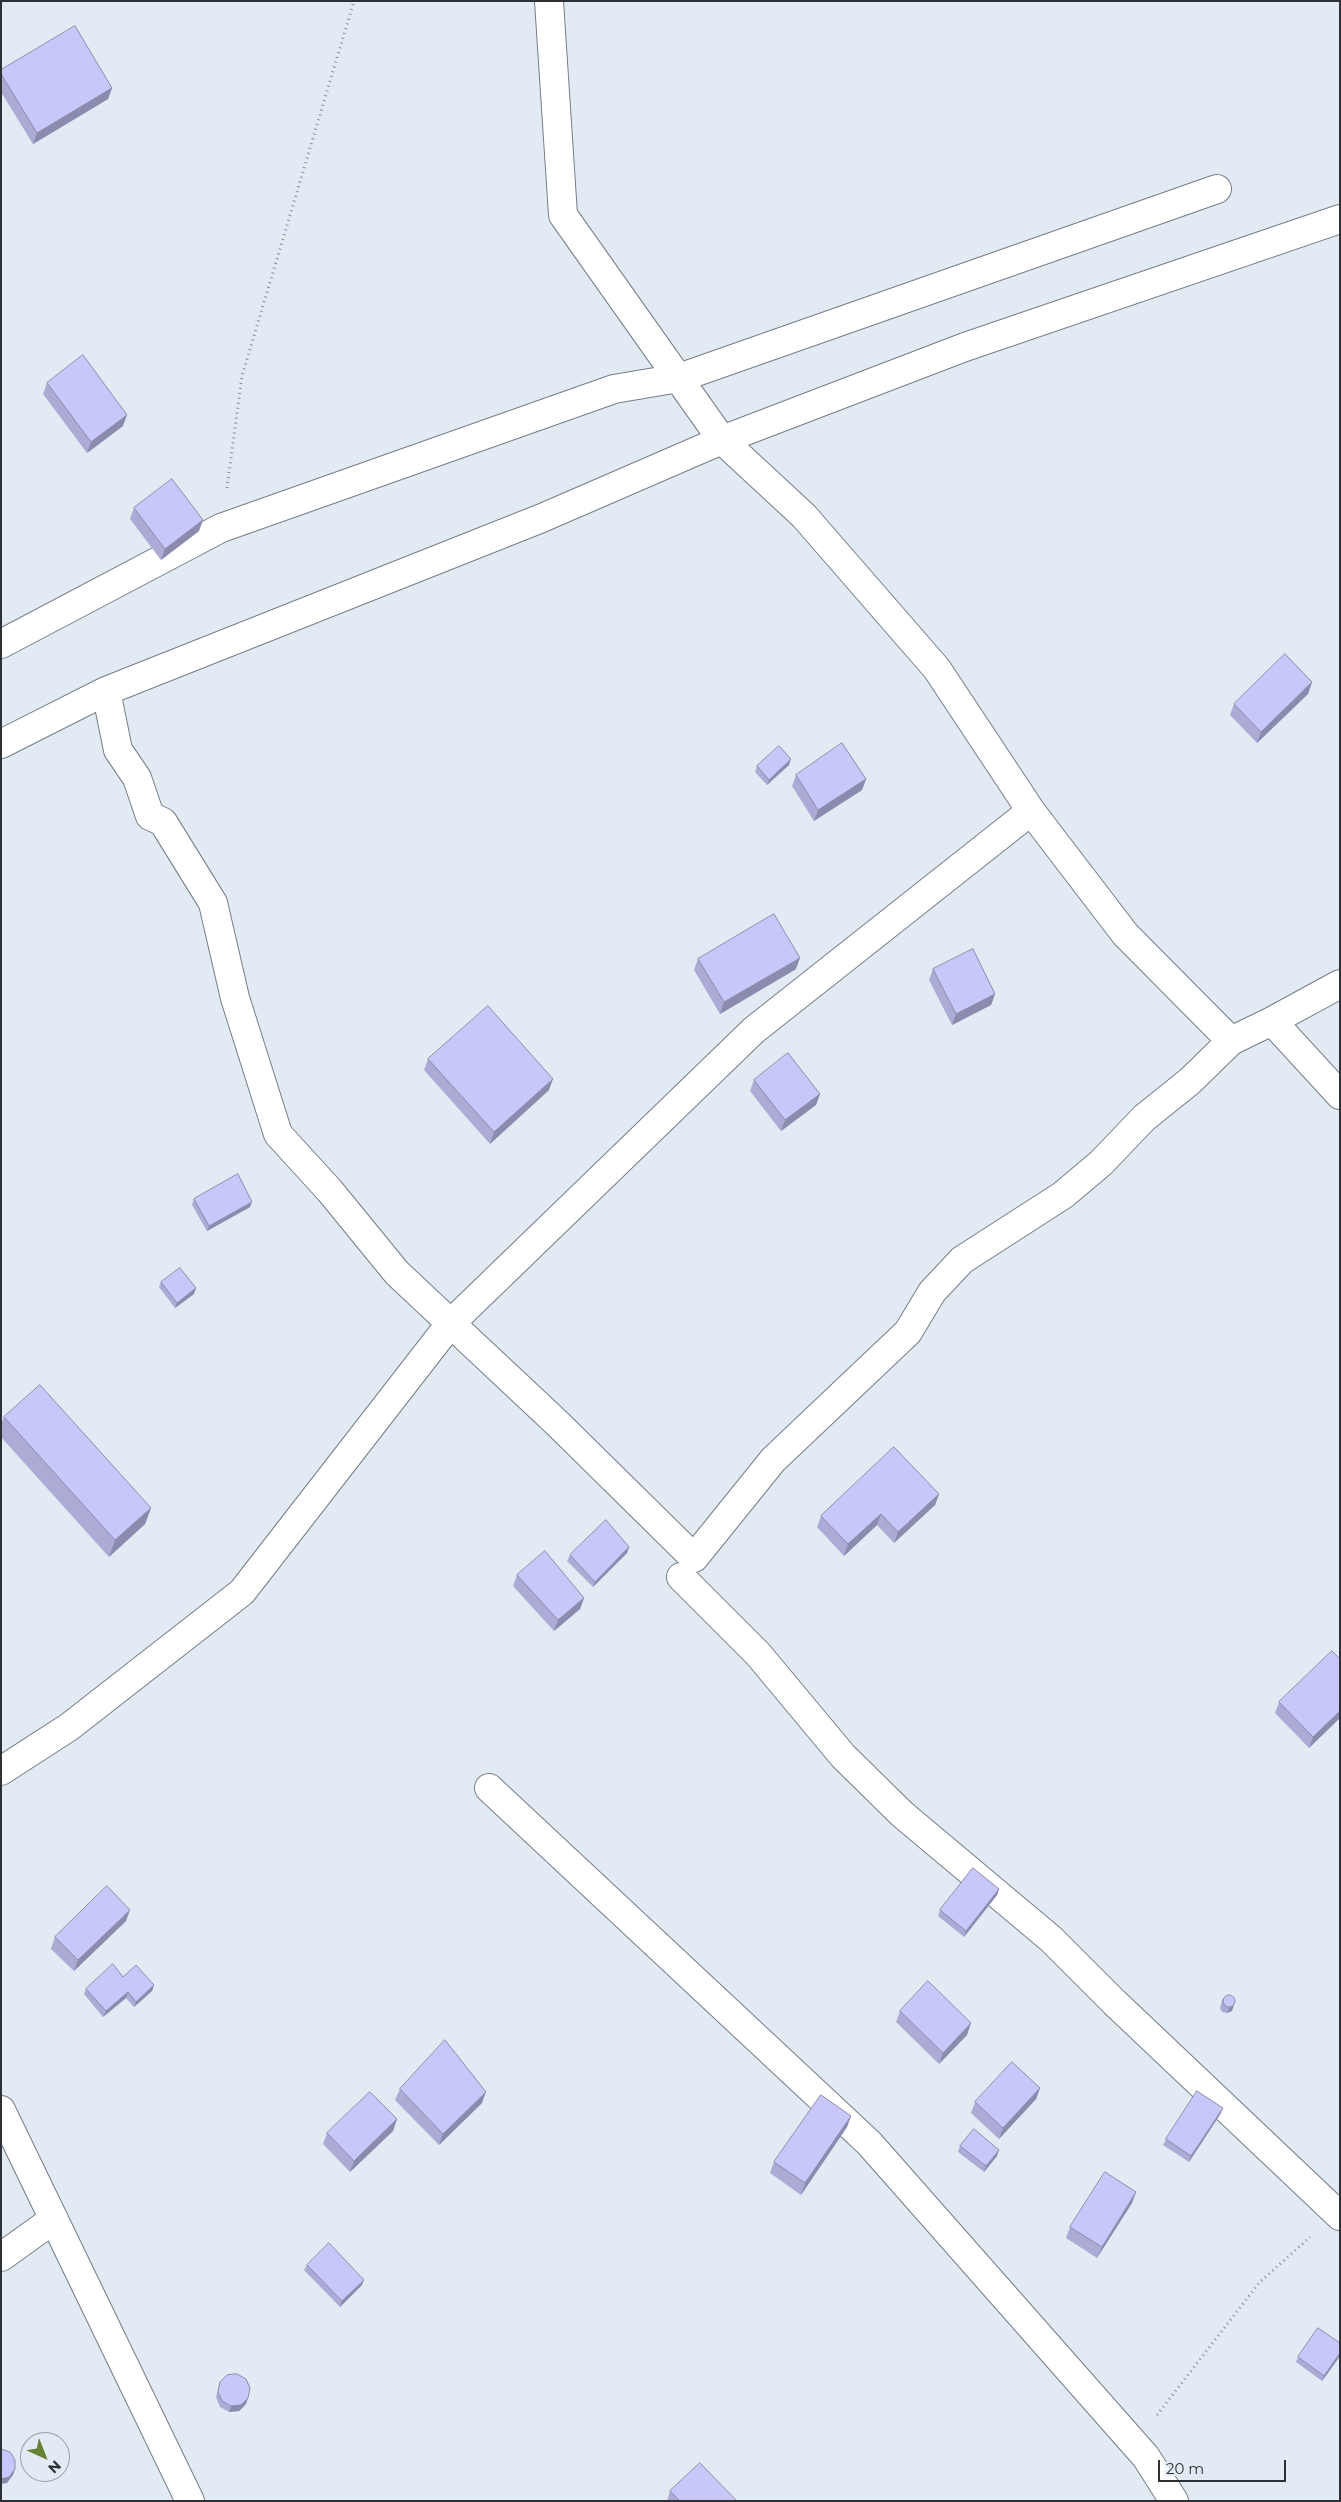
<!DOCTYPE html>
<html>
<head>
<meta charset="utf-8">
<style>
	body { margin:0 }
	#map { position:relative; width:1341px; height:2502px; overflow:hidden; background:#e2ebf4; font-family:Montserrat,sans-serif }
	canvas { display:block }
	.frame { position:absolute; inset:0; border:2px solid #2d3034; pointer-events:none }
	.north { position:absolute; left:20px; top:2432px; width:50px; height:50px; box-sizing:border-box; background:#e2ebf4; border:1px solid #9aa0a7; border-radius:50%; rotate:136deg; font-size:14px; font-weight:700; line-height:20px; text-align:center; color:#2d3034 }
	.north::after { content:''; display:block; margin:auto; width:18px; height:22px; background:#668034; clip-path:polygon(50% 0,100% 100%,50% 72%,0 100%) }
	.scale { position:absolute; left:1158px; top:2460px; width:128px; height:22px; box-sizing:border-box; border:2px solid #2d3034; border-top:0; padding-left:6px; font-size:15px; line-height:18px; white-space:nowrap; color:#2d3034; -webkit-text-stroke:4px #e2ebf4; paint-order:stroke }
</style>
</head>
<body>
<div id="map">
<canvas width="1341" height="2502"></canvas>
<div class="frame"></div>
<div class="north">N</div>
<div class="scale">20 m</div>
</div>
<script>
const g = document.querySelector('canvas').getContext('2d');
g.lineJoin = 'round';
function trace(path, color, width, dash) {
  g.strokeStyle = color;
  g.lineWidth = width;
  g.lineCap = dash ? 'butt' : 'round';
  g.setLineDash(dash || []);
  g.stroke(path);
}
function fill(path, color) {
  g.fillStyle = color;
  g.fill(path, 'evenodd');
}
const minor = new Path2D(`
	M549 1 563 215 722 440 804 516 937 669 1031 811 1125 934 1231 1041
	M1 644 221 528 614 389 679 378 1217 189
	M106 691 118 750 137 778 150 816 163 822 213 903 235 998 278 1134 330 1191 397 1273 557 1423 694 1558 773 1460 908 1332 932 1292 962 1260 1063 1195 1101 1163 1144 1118 1190 1081 1231 1041 1272 1021 1340 984
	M1 744 106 691 542 518 722 440 965 347 1340 219
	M1272 1021 1340 1095
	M681 1577 758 1654 843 1756 902 1814 1051 1939 1114 2002 1340 2216
	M1 1771 69 1727 242 1592 450 1324 754 1030 1031 811
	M489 1788 869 2143 1146 2457 1174 2501
	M1 2110 190 2501
	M1 2257 54 2219`);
trace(minor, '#767d86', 30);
trace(new Path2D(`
	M227 488 242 376 354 1
	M1157 2415 1259 2283 1310 2237`), '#888e94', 3, [1, 4]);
trace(minor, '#fff', 28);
fill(new Path2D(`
	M1 70 112 88 108 99 33 144 1 92Z
	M47 383 123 426 87 453 43 394Z
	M134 508 199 531 161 560 130 519Z
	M1312 682 1308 694 1257 743 1230 715 1234 704Z
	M789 765 767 785 755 772 757 766Z
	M796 775 866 779 862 790 814 821 792 786Z
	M698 959 796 969 720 1014 694 970Z
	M933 969 995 994 991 1005 952 1025 929 980Z
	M428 1059 549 1090 490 1144 424 1070Z
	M754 1080 820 1094 816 1105 781 1131 750 1091Z
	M194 1199 250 1207 207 1231 192 1205Z
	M161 1282 194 1294 175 1308 159 1287Z
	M4 1417 151 1508 145 1524 109 1557 1 1437V1424Z
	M939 1494 935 1505 894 1543 877 1525 844 1556 817 1527 821 1516Z
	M629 1547 627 1553 593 1587 567 1561 570 1555Z
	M517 1575 584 1598 580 1609 554 1631 513 1586Z
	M1340 1659V1718L1309 1748 1275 1713 1279 1702Z
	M999 1889 997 1895 964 1937 938 1916 940 1910Z
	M126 1921 74 1971 51 1949 55 1937Z
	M123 1977 154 1985 152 1991 134 2007 126 1998 103 2017 84 1994 86 1989Z
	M1223 1998 1232 2011 1227 2013 1222 2012 1220 2008Z
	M900 2011 967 2035 939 2064 896 2022Z
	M1040 2088 1036 2099 999 2139 971 2113 975 2102Z
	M400 2089 482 2103 439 2145 395 2100Z
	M1221 2113 1189 2162 1163 2145 1166 2139Z
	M851 2116 847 2127 801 2195 770 2173 774 2162Z
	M397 2119 393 2131 350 2172 323 2144 327 2133Z
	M960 2146 997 2156 984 2172 958 2152Z
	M1136 2192 1132 2203 1097 2258 1066 2238 1070 2227Z
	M307 2265 362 2285 340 2307 304 2270Z
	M1340 2343V2356L1322 2381 1296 2362 1298 2357Z
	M220 2382 246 2404 239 2411 229 2412 220 2407 216 2397Z
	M670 2491 737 2501H667Z`), '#ababd6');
fill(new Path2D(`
	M112 88 108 99 33 144 37 133Z
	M127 415 123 426 87 453 91 442Z
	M203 520 199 531 161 560 165 549Z
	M1312 682 1308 694 1257 743 1261 732Z
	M791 759 789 765 767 785 769 780Z
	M866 779 862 790 814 821 818 810Z
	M800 958 796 969 720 1014 724 1002Z
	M995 994 991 1005 952 1025 956 1014Z
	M553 1079 549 1090 490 1144 494 1132Z
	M820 1094 816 1105 781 1131 785 1120Z
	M252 1202 250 1207 207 1231 209 1226Z
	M196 1288 194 1294 175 1308 177 1303Z
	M939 1494 935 1505 894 1543 898 1532Z
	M151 1508 145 1524 109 1557 115 1540Z
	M881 1514 877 1525 844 1556 848 1544Z
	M629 1547 627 1553 593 1587 595 1582Z
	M584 1598 580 1609 554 1631 558 1620Z
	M1340 1711V1718L1309 1748 1313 1737Z
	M999 1889 997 1895 964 1937 966 1931Z
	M130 1910 126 1921 74 1971 78 1960Z
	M154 1985 152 1991 134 2007 136 2002Z
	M128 1992 126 1998 103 2017 106 2011Z
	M1234 2005 1232 2011 1227 2013 1229 2008Z
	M971 2023 967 2035 939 2064 943 2053Z
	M1040 2088 1036 2099 999 2139 1003 2128Z
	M486 2092 482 2103 439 2145 443 2134Z
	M1223 2108 1221 2113 1189 2162 1191 2156Z
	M851 2116 847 2127 801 2195 805 2183Z
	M397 2119 393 2131 350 2172 354 2161Z
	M999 2150 997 2156 984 2172 986 2166Z
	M1136 2192 1132 2203 1097 2258 1102 2247Z
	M364 2280 362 2285 340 2307 342 2301Z
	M1340 2353V2356L1322 2381 1324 2376Z
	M248 2398 246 2404 239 2411 229 2412 231 2406Z
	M15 2469 13 2475 7 2483 1 2484V2479Z`), '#8b8bae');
const building = new Path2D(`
	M75 26 112 88 37 133 1 74V70Z
	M83 355 127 415 91 442 47 383Z
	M172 479 203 520 165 549 134 508Z
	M1285 654 1312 682 1261 732 1234 704Z
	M842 743 866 779 818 810 796 775Z
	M779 746 791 759 769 780 757 766Z
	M774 914 800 958 724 1002 698 959Z
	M973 949 995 994 956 1014 933 969Z
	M488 1006 553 1079 494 1132 428 1059Z
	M788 1053 820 1094 785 1120 754 1080Z
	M238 1174 252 1202 209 1226 194 1199Z
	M180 1268 196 1288 177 1303 161 1282Z
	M40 1385 151 1508 115 1540 4 1417Z
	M894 1447 939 1494 898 1532 881 1514 848 1544 821 1516Z
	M606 1520 629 1547 595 1582 570 1555Z
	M545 1551 584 1598 558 1620 517 1575Z
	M1332 1651 1340 1659V1711L1313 1737 1279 1702Z
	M973 1868 999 1889 966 1931 940 1910Z
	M107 1886 130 1910 78 1960 55 1937Z
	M113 1964 123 1977 136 1965 154 1985 136 2002 128 1992 106 2011 86 1989Z
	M928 1981 971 2023 943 2053 900 2011Z
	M1223 2001a6 6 0 1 1 12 0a6 6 0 1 1-12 0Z
	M445 2040 486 2092 443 2134 400 2089Z
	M1012 2062 1040 2088 1003 2128 975 2102Z
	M1197 2091 1223 2108 1191 2156 1166 2139Z
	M370 2092 397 2119 354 2161 327 2133Z
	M821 2095 851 2116 805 2183 774 2162Z
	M974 2129 999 2150 986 2166 960 2146Z
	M1105 2172 1136 2192 1102 2247 1070 2227Z
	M329 2243 364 2280 342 2301 307 2265Z
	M1318 2328 1340 2343V2353L1324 2376 1298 2357Z
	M237 2374 246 2379 250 2388 248 2398 241 2405 231 2406 222 2401 218 2392 220 2382 227 2375Z
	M1 2449 10 2452 15 2460V2469L9 2477 1 2479Z
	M700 2463 737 2501H680L670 2491Z`);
fill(building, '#c7c7f9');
trace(building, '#8b8bae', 1);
</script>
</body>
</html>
